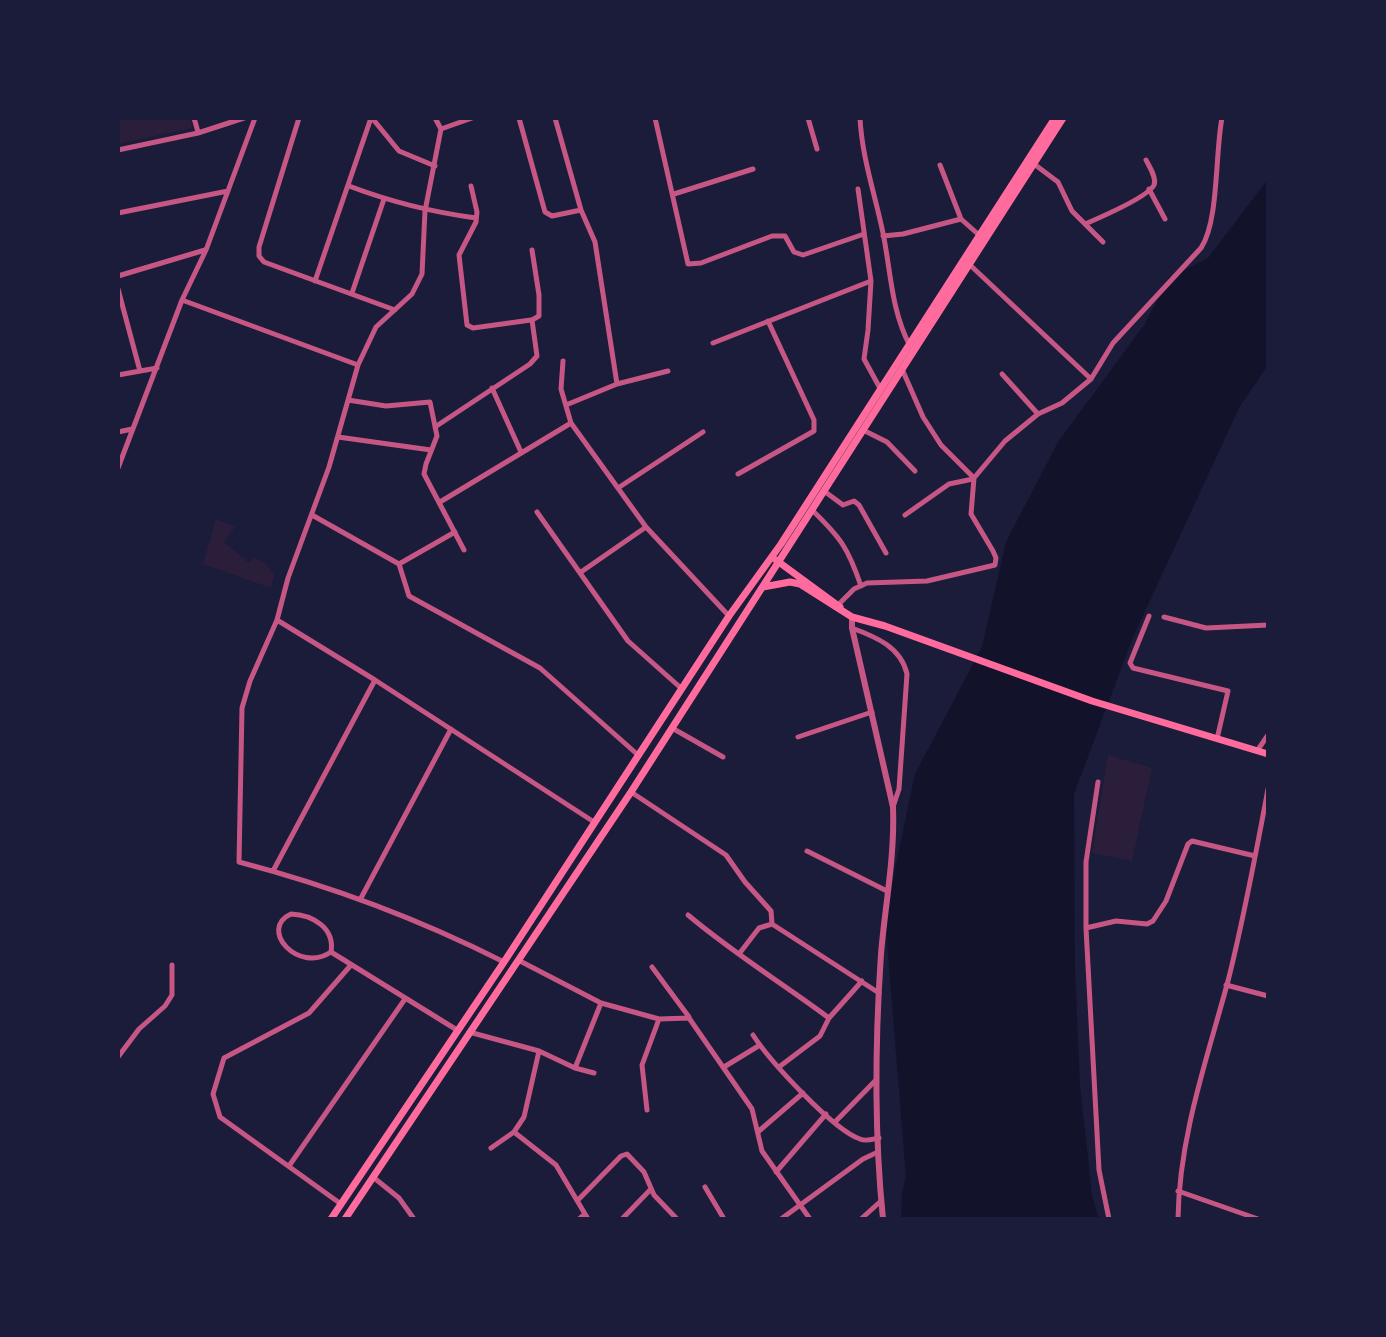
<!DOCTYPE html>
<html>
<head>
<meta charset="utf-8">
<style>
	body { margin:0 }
	#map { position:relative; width:1386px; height:1337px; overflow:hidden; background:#1b1b3a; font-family:Signika,sans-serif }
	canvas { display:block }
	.frame { position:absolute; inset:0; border:120px solid #1b1b3a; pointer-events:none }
</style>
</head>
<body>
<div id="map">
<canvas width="1386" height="1337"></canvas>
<div class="frame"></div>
</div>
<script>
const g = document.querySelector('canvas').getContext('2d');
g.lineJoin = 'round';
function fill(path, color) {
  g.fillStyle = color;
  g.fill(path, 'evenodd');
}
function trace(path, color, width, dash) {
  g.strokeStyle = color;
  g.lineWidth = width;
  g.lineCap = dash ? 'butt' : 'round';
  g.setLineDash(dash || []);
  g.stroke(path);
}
fill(new Path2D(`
	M118 118H190L192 128 118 144Z
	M216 519 235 527 224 542 249 563 253 558C263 560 269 567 274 575L271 588 203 564Z
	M1108 755 1152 768 1132 861 1092 853Z`), '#2a1e3b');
fill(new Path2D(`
	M1268 179V365L1240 406 1133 637 1074 794 1075 971 1080 1086 1092 1195 1099 1219H901L902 1193 906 1177 885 917 915 774 982 647 1006 542 1058 442 1144 325 1169 278 1208 258Z`), '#12122b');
trace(new Path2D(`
	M194 118 198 132
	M299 118 259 247V256L264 262 395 310
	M372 118 399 151 435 166
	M435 118 441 129
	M472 118 441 129 425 211 422 274 412 294 376 327 358 365 329 467 288 578 277 620 375 680 594 822
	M519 118 545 212 552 216 581 210
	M555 118 581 210 595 242 617 384 566 405
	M655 118 688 264 701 263 772 236H785L794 252 803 255 864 234
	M808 118 817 149
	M860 118C862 158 875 194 883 233 891 272 891 310 910 346
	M118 150 198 133 244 118
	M1034 164 1058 182 1072 211 1103 242
	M940 165 961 219 979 235
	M349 186C391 202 431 212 476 218
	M471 186 477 212 476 222 459 255 467 325 473 328 531 320
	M858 189 871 281 868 330 864 359 881 390
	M1149 189 1165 219
	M674 194 753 169
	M118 213 228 191
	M1085 224C1099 218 1148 197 1154 185 1157 178 1149 166 1146 160
	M883 236 903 234 961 219
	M969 264 1091 379
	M118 276 205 250
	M315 281 371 118
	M118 289 140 371
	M352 293 384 199
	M182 300 358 365
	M713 343 871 281
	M563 361 561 389 571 423 646 527 729 616
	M902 369 923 417 941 445 974 478
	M1002 374 1038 414
	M118 375 157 368
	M617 384 668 371
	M492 388 521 452
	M348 400 386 406 430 402 437 436 426 464 424 474 464 550
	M435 427 530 364 537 356 532 320 539 316V295L532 250
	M863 430 887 442 915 471
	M118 432 132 429
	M338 437 431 450
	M118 468 182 300 206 250 255 118
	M738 474 814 431V420L768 321
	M618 488 703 432
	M824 491 843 505 854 501 859 505 886 553
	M440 502 571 423
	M812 510C841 538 848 548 861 586
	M537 512 628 641 682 689
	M312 515 399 564 409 596 540 668 638 755
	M905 515 949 484 973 479
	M399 564 455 532
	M581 572 646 527
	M837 606 854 589 867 583 927 581 995 565 996 558 993 551 971 514 974 478 1005 441 1038 414 1062 403 1091 379 1113 343 1201 248C1219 221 1215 153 1222 118
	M1149 616 1130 663 1133 668 1228 691 1217 739
	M1164 617 1206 628 1268 625
	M277 620 250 681 242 708 239 862C331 886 419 919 504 962
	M852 628C876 637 901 647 907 674L899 789 894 804
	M672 728 723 757
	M798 737 872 712
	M1257 751 1268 735
	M1098 782 1086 862V928L1099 1170 1109 1219
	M631 792 726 855 745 882 771 911 772 924 879 993
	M807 851 887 891
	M273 871 375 680
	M361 898 451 729
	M291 914C313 915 335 928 331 952 298 974 258 929 291 914Z
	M688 915C733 953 782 983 829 1018
	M1086 928 1116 921 1147 924 1153 921 1166 901 1188 844 1192 841 1255 856
	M331 952 457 1030
	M739 954 759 928 772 924
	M518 960 601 1003 659 1019 689 1018 752 1109 762 1151 810 1219
	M652 967 689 1017
	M1226 985 1268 996
	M469 1032 539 1051 575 1068 594 1073
	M753 1035C769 1060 833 1130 860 1139 866 1142 873 1139 879 1138
	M118 1057 139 1029 165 1006 172 995V965
	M724 1067 760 1045
	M779 1067 820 1036 829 1018 862 981
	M575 1068 601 1003
	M647 1110 642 1065 659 1019
	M835 1122 875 1081
	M759 1131 803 1093
	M514 1132 556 1165 588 1219
	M491 1148 514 1132 524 1117 539 1051
	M289 1166 405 999
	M776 1172 826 1114
	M373 1177 399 1198 414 1219
	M705 1187 724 1219
	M1178 1191 1258 1219
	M578 1200 621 1156 627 1154 644 1172 654 1195 677 1219
	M341 1204 220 1117 213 1094 224 1058 309 1013 351 965
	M579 1219 585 1214
	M622 1219 650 1190
	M781 1219 863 1159 878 1152
	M861 1219 881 1201
	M1178 1219C1179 1137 1207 1059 1228 981 1244 918 1256 853 1268 789`), '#c65784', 5);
trace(new Path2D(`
	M852 617V628L893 807C895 856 885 906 881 954 875 1042 874 1131 883 1219`), '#c65784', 6);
trace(new Path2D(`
	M776 560 840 607
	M763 587 790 582 800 584 852 617 885 626 1092 701 1268 754
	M331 1219 504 962 729 616 781 544 1055 118
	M345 1219 631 792 1063 118`), '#ff6b9d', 7);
</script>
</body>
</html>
